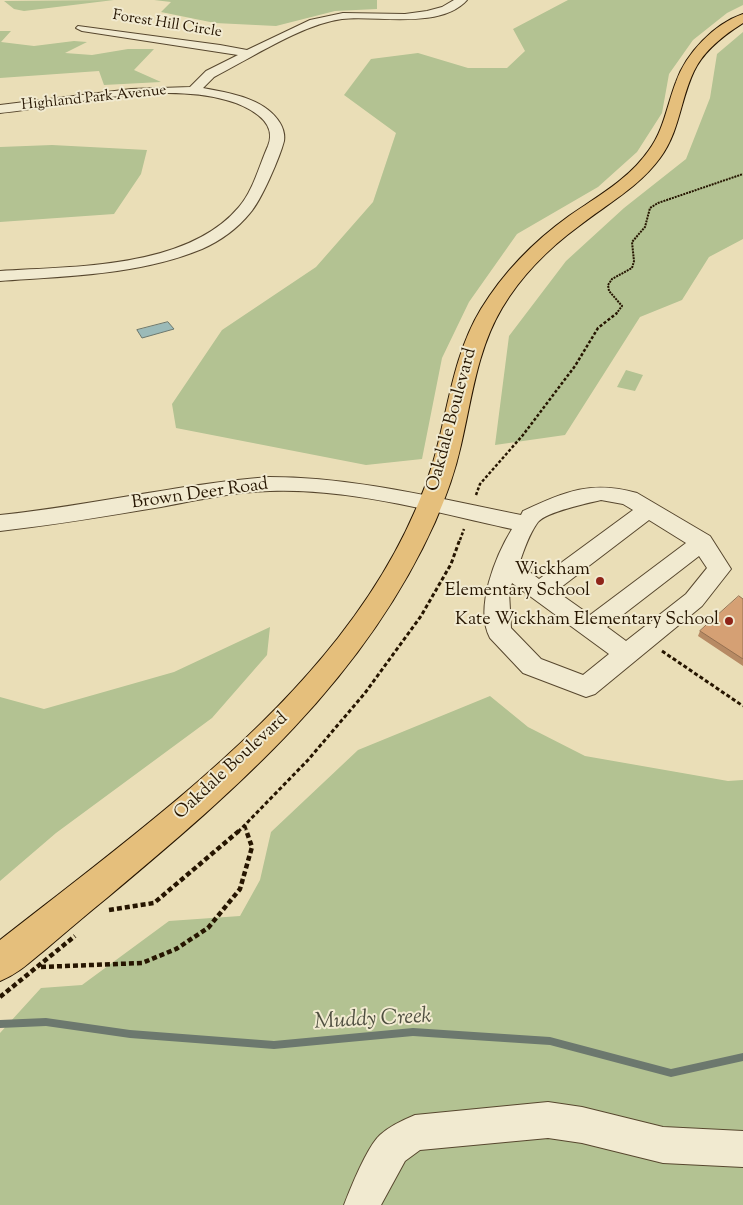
<!DOCTYPE html>
<html>
<head>
<meta charset="utf-8">
<style>
	body { margin:0 }
	canvas { display:block; background:#eadeb7 }
</style>
</head>
<body>
<canvas width="743" height="1205"></canvas>
<script>
const g = document.querySelector('canvas').getContext('2d');
g.lineJoin = 'round';
function fill(path, color) {
  g.fillStyle = color;
  g.fill(path, 'evenodd');
}
function trace(path, color, width, dash) {
  g.strokeStyle = color;
  g.lineWidth = width;
  g.lineCap = dash ? 'butt' : 'round';
  g.setLineDash(dash || []);
  g.stroke(path);
}
function label(font, color, halo, rows, align = 'center') {
  g.font = font + ' "Sorts Mill Goudy",serif';
  g.lineWidth = 4;
  g.setLineDash([]);
  g.textBaseline = 'middle';
  g.strokeStyle = halo;
  g.fillStyle = color;
  for (const [text, x, y, turn = 0] of rows) {
    g.save();
    g.translate(x, y);
    g.rotate((+turn || 0) * Math.PI / 180);
    g.textAlign = isNaN(turn) ? turn : align;
    if (halo) g.strokeText(text, 0, 0);
    g.fillText(text, 0, 0);
    g.restore();
  }
}
fill(new Path2D(`
	M114 0 24 11 14 9 4 1Z
	M154 0H377V9L335 11 276 26 215 23 161 12 171 2Z
	M568 0H743V5L727 13 693 40 669 74 662 113 637 152 598 187 517 234 469 302 442 358 422 459 366 465 176 428 172 404 222 330 316 267 373 202 396 133 344 95 371 59 418 53 468 68H507L525 51 513 29Z
	M0 31H11L1 42 34 46 74 41 87 42 65 53 92 55 128 49H154L134 70 161 82 104 85 99 71 0 78Z
	M743 32V239L709 257 682 300 640 317 565 435 495 445 509 336 566 261 624 208 686 159 710 98 717 54Z
	M52 145 147 150 141 174 114 214 0 222V147Z
	M626 370 643 375 635 391 617 387Z
	M270 627 267 655 212 718 56 833 0 881V697L44 709 174 672Z
	M490 696 528 727 585 756 728 781 743 780V1205H0V1033L41 988 82 985 169 921 240 916 260 880 271 832 358 750Z`), '#b3c292');
const water = new Path2D(`
	M168 322 174 329 142 338 137 330Z`);
fill(water, '#9bbab8');
trace(water, '#6c786e', 1);
fill(new Path2D(`
	M46 1018 130 1030 274 1041 413 1028 550 1037 671 1069 743 1053V1061L671 1077 550 1045 413 1036 274 1049 130 1038 46 1026 0 1028V1020Z`), '#6c786e');
const minor = new Path2D(`
	M454 0H467C440 30 377 15 342 19 303 24 251 58 214 77L203 88C229 93 265 98 280 123 283 128 285 135 284 141 280 157 261 201 250 213 237 229 220 241 202 249 139 275 67 276 0 281V271C74 266 187 269 239 207 253 191 259 166 268 146 279 120 245 105 226 100 159 81 68 106 0 113V105L131 89 190 87 206 71 238 55 82 31 76 28 78 26 220 45 247 50 310 20 343 13 405 14 427 11 442 7Z
	M269 477C354 477 437 498 521 515L523 511C565 492 590 480 637 493L710 536 731 569 702 606 595 694 586 697 523 673 490 638C474 608 496 555 512 529 433 512 351 488 270 491 233 492 197 500 161 507 107 516 54 525 0 531V515C90 506 179 484 269 477ZM601 500 623 504 633 510 539 579 519 564C524 550 529 534 538 522 546 512 588 503 601 500ZM649 520 686 543 590 615 556 591ZM699 556 707 568 686 594 626 641 607 627ZM512 583 609 654 583 675 541 659 511 628 509 592Z
	M548 1102 582 1107 663 1127 743 1131V1167L663 1163 582 1143 548 1138 420 1150 405 1161 381 1205H344C351 1187 367 1147 380 1135 390 1126 403 1120 415 1115Z`);
const major = new Path2D(`
	M743 14V23C724 35 704 50 694 71 680 100 680 131 660 158 639 187 607 204 579 226 549 248 521 276 502 308 477 350 472 398 461 445 455 472 446 497 435 522 364 680 238 788 108 897 87 914 67 931 46 949 31 961 18 974 0 981V940C116 849 247 754 338 638 378 587 412 529 432 466 448 413 452 357 481 309 503 273 534 241 569 216 598 196 629 179 649 150 664 130 667 105 676 82 686 53 714 24 743 14Z`);
trace(minor, '#57472e', 2);
trace(major, '#261500', 2);
trace(new Path2D(`
	M616 314 622 306 609 291 608 285 612 279 632 268 634 261 632 242 645 227 650 208 658 203 743 174`), '#261500', 2, [2, 1]);
trace(new Path2D(`
	M476 495 480 484 523 435 575 366 598 328 617 313
	M460 540 464 529`), '#261500', 2.5, [3, 2]);
trace(new Path2D(`
	M662 651 743 706
	M245 826 247 832
	M238 832 308 760 365 693 421 616 451 564 460 539`), '#261500', 3, [4, 2.5]);
trace(new Path2D(`
	M109 910 154 903 240 830
	M41 967 142 963 176 949 208 928 240 889 252 847 246 830`), '#261500', 4.5, [5, 3]);
fill(minor, '#f1ead0');
fill(major, '#e5bf7c');
trace(new Path2D(`
	M0 997 75 936`), '#261500', 4.5, [5, 3]);
fill(new Path2D(`
	M743 599V666L698 636 700 631Z`), '#b78a64');
const building = new Path2D(`
	M739 596 743 599V659L700 631Z`);
fill(building, '#d5a074');
trace(building, '#957051', 1);
for (const [x, y, r, color] of [
	[600,581,5,"#8f2418"],
	[729,621,5,"#8f2418"]
]) {
  const dot = new Path2D();
  dot.arc(x, y, r, 0, 2 * Math.PI);
  g.fillStyle = color;
  g.fill(dot);
  trace(dot, '#f1ead0', 2);
}
label('15px', '#261500', '#f1ead0', [
	["Forest Hill Circle",167,25,9],
	["Highland Park Avenue",94,99,-6]
]);
label('18px', '#261500', '#f1ead0', [
	["Oakdale Boulevard",453,420,-75],
	["Brown Deer Road",200,495,-8],
	["Oakdale Boulevard",232,767,-43]
]);
label('18px', '#261500', '#f1ead0', [
	["Wickham",590,571],
	["Elementary School",590,592],
	["Kate Wickham Elementary School",719,621]
], 'right');
label('italic 22px', '#4f4f40', '#f1ead0', [
	["Muddy Creek",373,1021,-3]
]);
</script>
</body>
</html>
